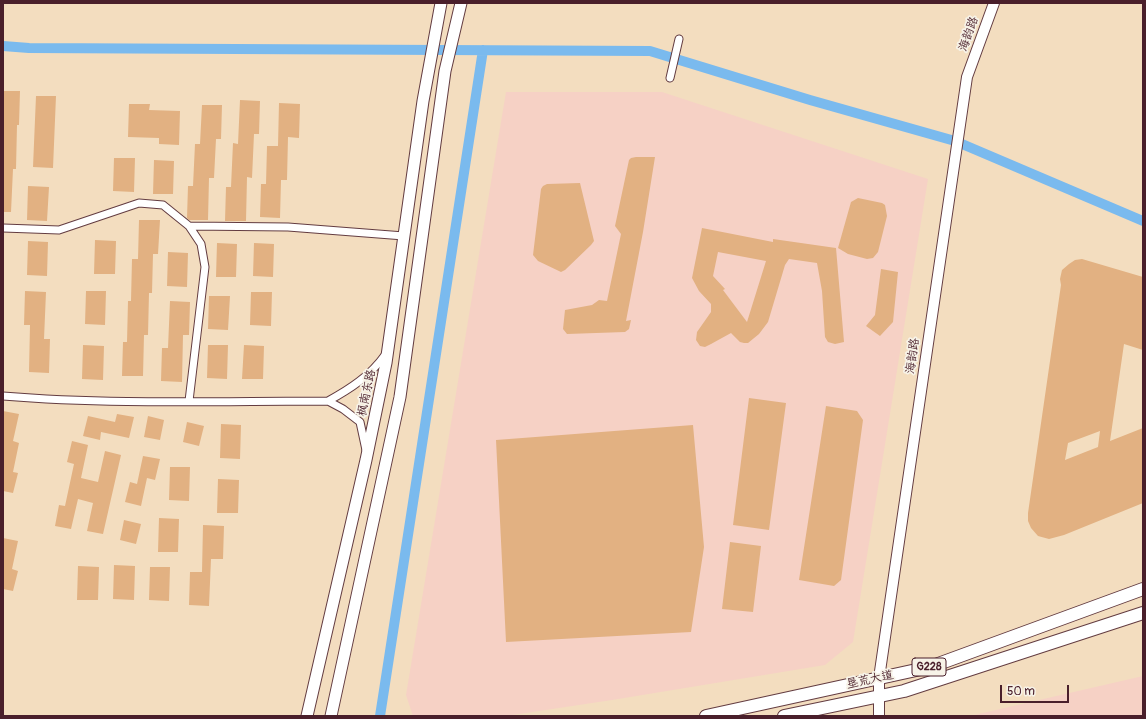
<!DOCTYPE html>
<html>
<head>
<meta charset="utf-8">
<style>
	body { margin:0 }
	#map { position:relative; width:1146px; height:719px; overflow:hidden; background:#f3ddbf; font-family:Pangolin,sans-serif }
	canvas { display:block }
	.frame { position:absolute; inset:0; border:4px solid #4a1f2b; pointer-events:none }
	.scale { position:absolute; left:1000px; top:685px; width:69px; height:18px; box-sizing:border-box; border:2px solid #4a1f2b; border-top:0; padding-left:5px; font-size:12px; line-height:14px; white-space:nowrap; color:#4a1f2b; -webkit-text-stroke:3px #f7f3e8; paint-order:stroke }
</style>
</head>
<body>
<div id="map">
<canvas width="1146" height="719"></canvas>
<div class="frame"></div>
<div class="scale">50 m</div>
</div>
<script>
const g = document.querySelector('canvas').getContext('2d');
g.lineJoin = 'round';
function fill(path, color) {
  g.fillStyle = color;
  g.fill(path, 'evenodd');
}
function trace(path, color, width, dash) {
  g.strokeStyle = color;
  g.lineWidth = width;
  g.lineCap = dash ? 'butt' : 'round';
  g.setLineDash(dash || []);
  g.stroke(path);
}
function label(font, color, halo, rows, align = 'center') {
  g.font = font + ' Pangolin,"LXGW WenKai TC",sans-serif';
  g.lineWidth = 3.5;
  g.setLineDash([]);
  g.textBaseline = 'middle';
  g.strokeStyle = halo;
  g.fillStyle = color;
  for (const [text, x, y, turn = 0] of rows) {
    g.save();
    g.translate(x, y);
    g.rotate((+turn || 0) * Math.PI / 180);
    g.textAlign = isNaN(turn) ? turn : align;
    if (halo) g.strokeText(text, 0, 0);
    g.fillText(text, 0, 0);
    g.restore();
  }
}
fill(new Path2D(`
	M506 92H662L928 179 853 642 825 665 612 700 506 716H413L406 695Z
	M1143 676V716H970Z`), '#f6d1c5');
trace(new Path2D(`
	M3 46 29 48 650 51 810 100 955 141 1143 221
	M380 716 483 50`), '#7abaee', 10);
fill(new Path2D(`
	M3 91H20L19 125H17L16 169H13L11 212H3Z
	M36 96H56L53 168 33 167Z
	M240 100 260 101 259 134H254L252 178 247 177 246 221H225L226 187H231L233 143 238 144Z
	M279 103 300 104 299 138 288 137 287 180H281L280 218 260 217 261 184H266L267 146H278Z
	M129 104H150L149 110 180 111 179 145 159 144V138L128 137Z
	M202 105H222L221 139H216L214 178H209L208 220H189L187 218 188 186H193L195 144H200Z
	M636 157H655L643 232 626 321 631 320 629 329 625 332 567 334 563 329 565 310 592 305 599 300 607 301 621 234 615 226 629 160 631 158Z
	M114 158H135L134 192 113 191Z
	M154 160 174 161 173 194H153Z
	M580 183 594 241 591 245 565 270 561 272 538 261 533 255 541 189 543 186 547 184Z
	M28 186 49 187 47 221 27 220Z
	M858 198 882 203 885 205 887 216 878 252 873 258 867 259 848 254 838 248 851 202Z
	M139 220H160L158 254H153L152 293H149L148 335H144L143 376H122L123 342H127L128 301H131L132 259H138Z
	M702 228 773 242V239L836 248 844 342 835 344 828 342 825 337 822 291 817 263 789 259 785 265 768 322 759 334 748 343H744L740 342 731 333 711 344 705 347 700 346 696 340 697 332 711 312V304L699 291 692 278ZM718 252 766 261 747 322 723 290 725 289 713 276Z
	M95 240 116 241 115 274H94Z
	M28 241 48 242 47 276 27 275Z
	M217 243 237 244 236 277H216Z
	M254 243 274 244 273 277 253 276Z
	M168 252 188 253 187 287 167 286Z
	M1082 259 1143 277V350L1124 344 1110 441 1143 428V503L1064 535 1049 539 1038 536 1031 528 1028 521V513L1061 285 1060 279 1062 270 1069 264 1075 260ZM1100 431 1098 447 1065 460 1068 443Z
	M881 269 898 272 893 322 880 336 866 326 875 315Z
	M25 291 46 292 44 339H50L49 373 29 372 30 325H24Z
	M86 291H106L105 325 85 324Z
	M251 292H272L271 326 250 325Z
	M209 296H230L228 330 208 329Z
	M170 301 190 302 189 335H183L182 382 161 381 162 348H168Z
	M83 345 104 346 103 380 82 379Z
	M208 345H228L227 379 207 378Z
	M244 345 264 346 263 379H242Z
	M749 398 786 403 769 530 733 525Z
	M826 406 857 411 863 420 841 580 834 586 799 580Z
	M3 411 19 414 13 441 19 443 13 472 18 473 13 493 3 491Z
	M117 414 134 417 129 438 101 432 100 440 83 436 88 416 115 422Z
	M148 416 164 420 160 440 144 437Z
	M187 422 204 426 199 446 183 442Z
	M221 424 241 425 240 459 220 458Z
	M693 425 704 547 691 632 506 642 496 440Z
	M72 441 88 445 81 478 98 482 105 451 121 455 103 534 87 531 93 503 78 499 71 529 55 526 59 505 65 506 74 464 67 462Z
	M143 456 160 459 155 480 147 478 141 506 125 502 130 482 137 484Z
	M170 467H190L189 501 169 500Z
	M218 479 239 480 238 513H217Z
	M159 518 179 519 178 552H158Z
	M124 520 141 524 136 544 120 540Z
	M203 525 224 526 223 559H211L209 606 189 605 190 572H202Z
	M3 538 18 541 12 569 18 571 13 591 3 589Z
	M730 542 761 546 753 612 722 609Z
	M114 565 135 566 134 600 113 599Z
	M78 566 99 567 98 600H77Z
	M150 567H170L169 601 149 600Z`), '#e2b182');
const minor = new Path2D(`
	M670 78 679 39
	M3 228 59 230 139 203 163 205 189 226 288 227 404 236
	M3 396C111 405 220 401 328 401
	M189 401 205 267 201 244 189 226
	M366 450 360 422 343 409 328 401C350 389 370 376 385 355`);
const secondary = new Path2D(`
	M879 716V678L967 77 994 3`);
const primary = new Path2D(`
	M307 716 366 460 386 363 423 101 441 3
	M331 716 400 397 445 71 461 3`);
const trunk = new Path2D(`
	M706 716 930 667 1143 589
	M784 716 904 691 1143 613`);
trace(minor, '#633c41', 9);
trace(secondary, '#633c41', 12);
trace(primary, '#633c41', 13);
trace(trunk, '#633c41', 14);
trace(minor, '#fff', 7);
trace(secondary, '#fff', 10);
trace(primary, '#fff', 11);
trace(trunk, '#fff', 12);
for (const [x, y, w] of [
	[929,667,34]
]) {
  const box = new Path2D();
  box.roundRect(x - w / 2, y - 9, w, 18, 3);
  g.fillStyle = '#f7f3e8';
  g.fill(box);
  trace(box, '#4a1f2b', 1);
}
label('bold 11px', '#4a1f2b', null, [
	["G228",929,667]
]);
label('12px', '#4a1f2b', '#f7f3e8', [
	["海韵路",969,34,-70],
	["海韵路",913,356,-82],
	["枫南东路",367,393,-78],
	["垦荒大道",870,680,-12]
]);
</script>
</body>
</html>
